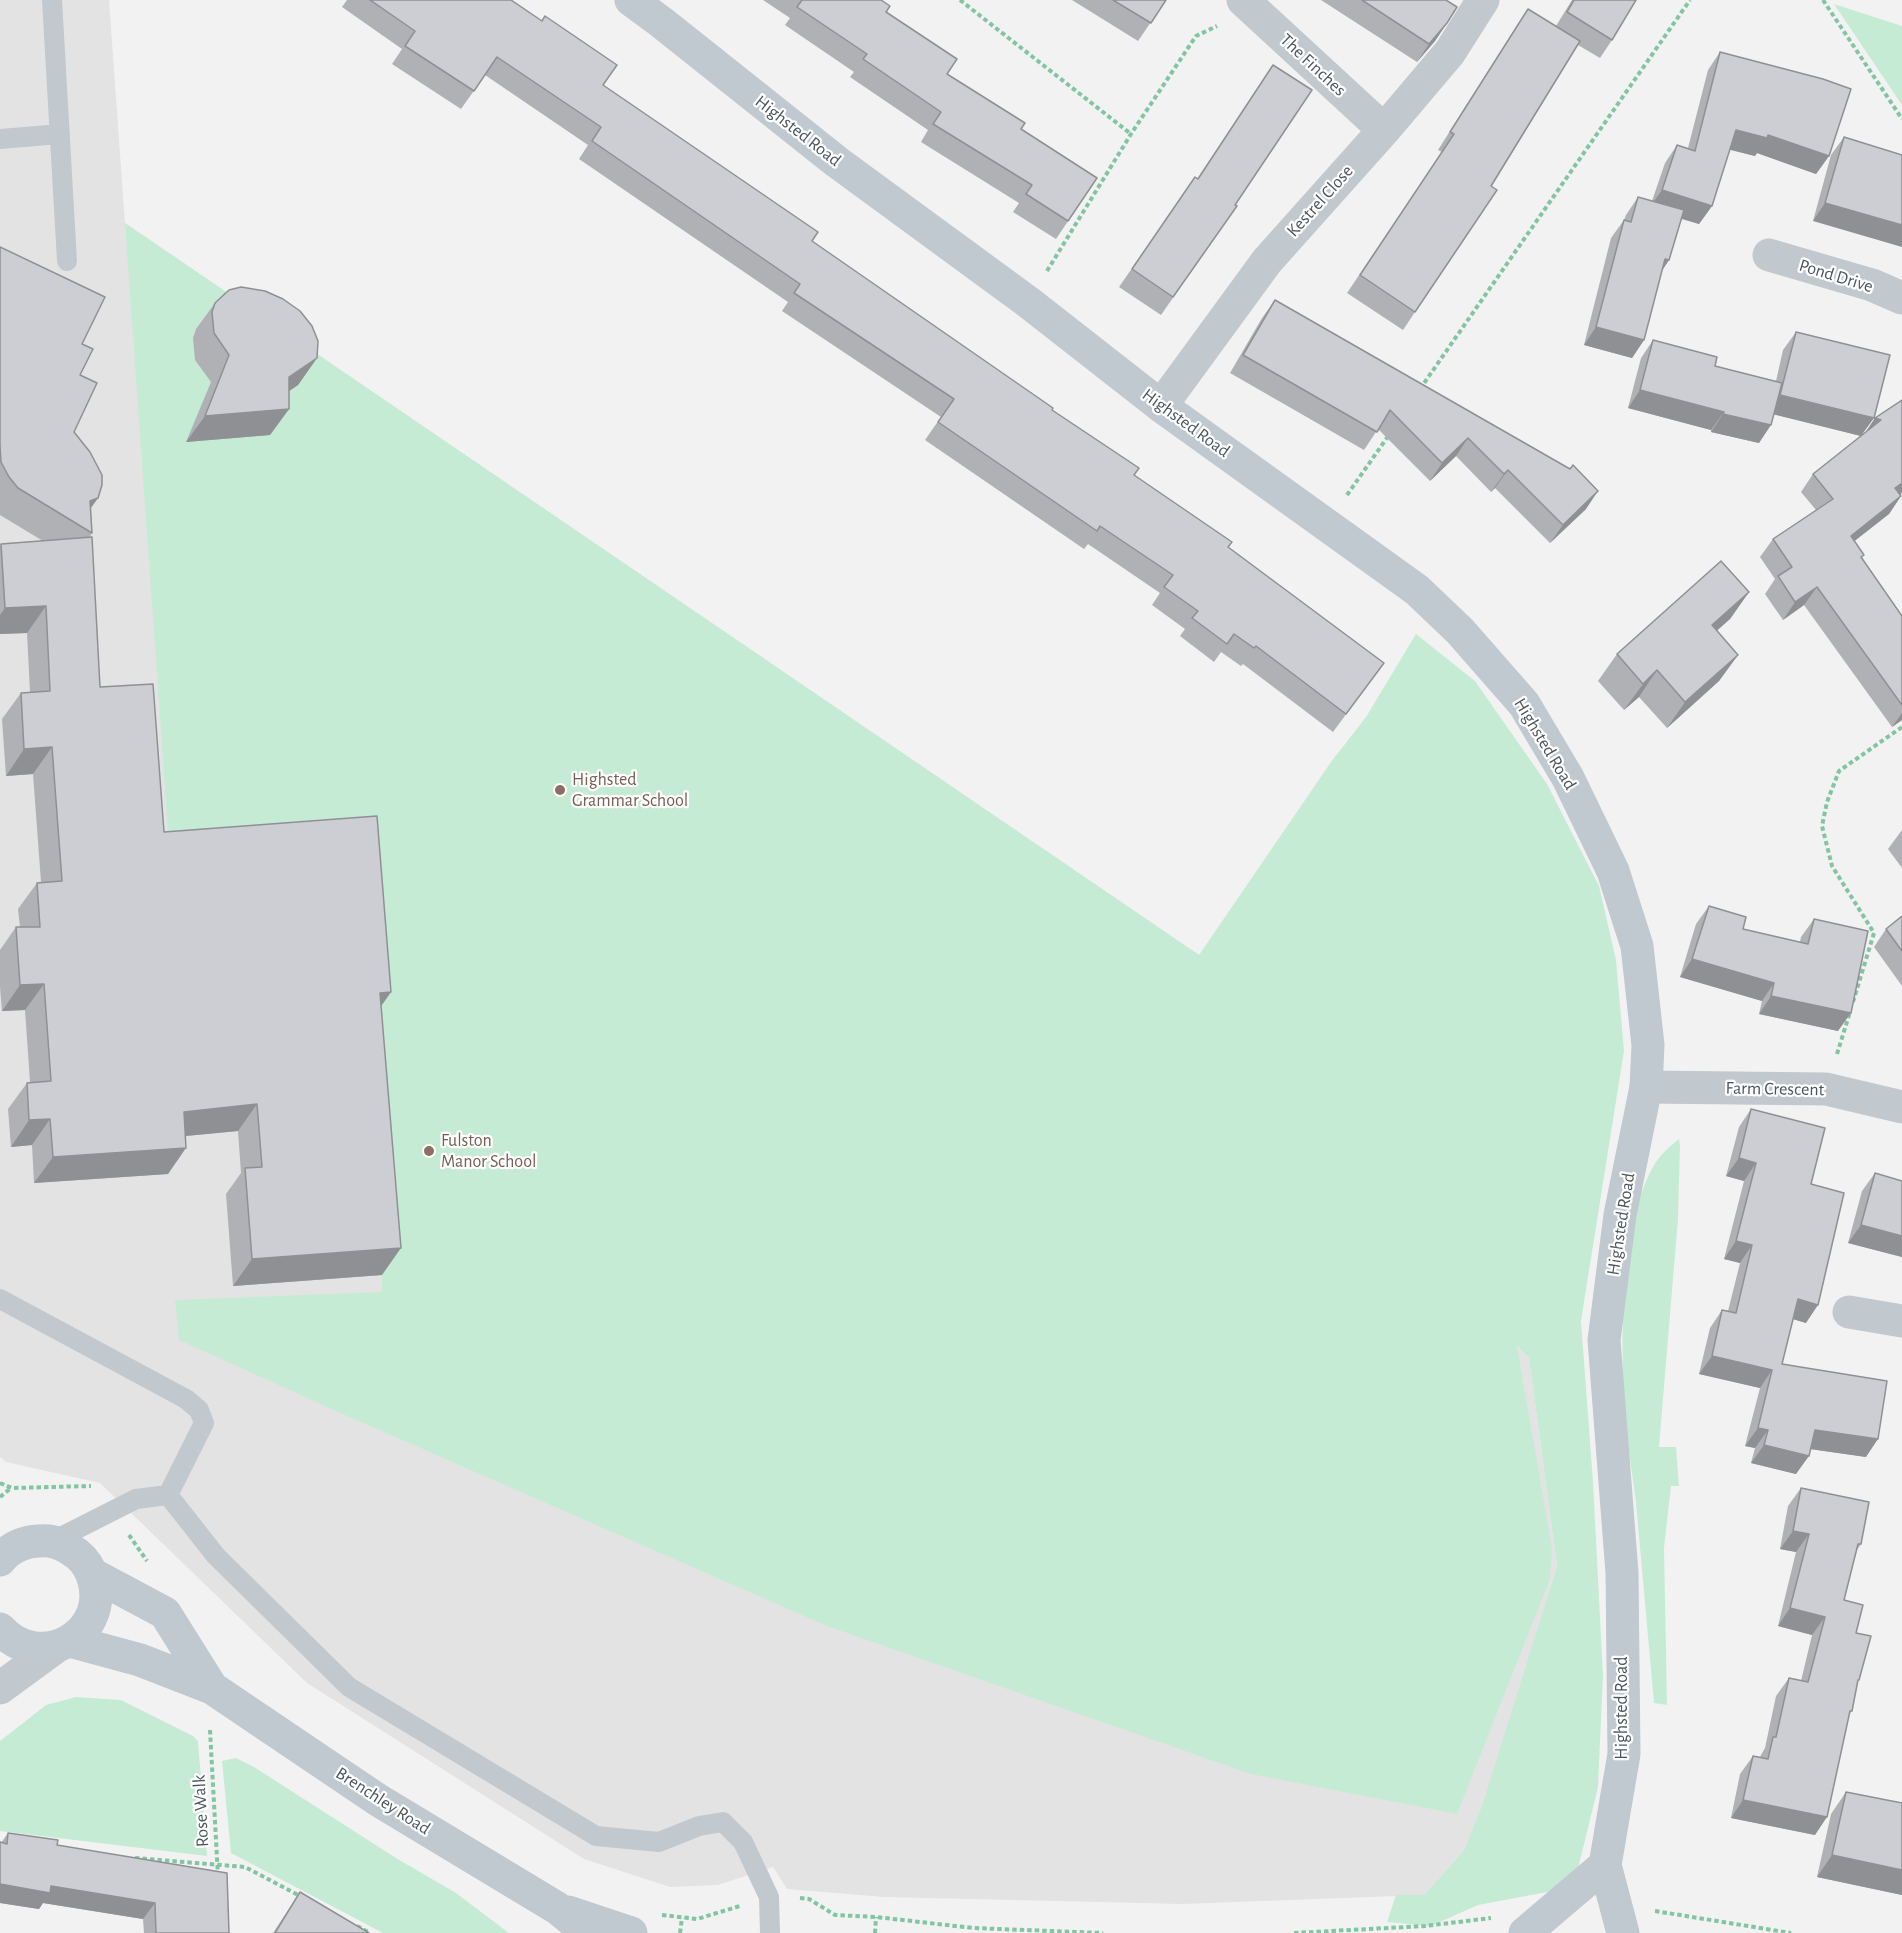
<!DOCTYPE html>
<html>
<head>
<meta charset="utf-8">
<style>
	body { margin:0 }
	canvas { display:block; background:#f3f2f2 }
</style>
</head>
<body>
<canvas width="1902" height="1933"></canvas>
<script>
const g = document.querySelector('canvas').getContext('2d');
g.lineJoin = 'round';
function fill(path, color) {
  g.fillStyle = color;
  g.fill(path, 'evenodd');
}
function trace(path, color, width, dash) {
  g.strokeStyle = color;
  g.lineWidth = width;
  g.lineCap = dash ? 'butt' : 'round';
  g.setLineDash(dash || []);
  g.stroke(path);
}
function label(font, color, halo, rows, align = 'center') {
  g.font = font + ' "Alegreya Sans",sans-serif';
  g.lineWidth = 4.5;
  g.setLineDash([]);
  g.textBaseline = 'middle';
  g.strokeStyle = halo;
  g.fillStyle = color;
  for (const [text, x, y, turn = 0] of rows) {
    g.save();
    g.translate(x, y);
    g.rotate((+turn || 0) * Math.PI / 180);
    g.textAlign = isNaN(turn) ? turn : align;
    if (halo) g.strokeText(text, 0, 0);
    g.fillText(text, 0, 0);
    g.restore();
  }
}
fill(new Path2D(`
	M0 0H109L125 223 1199 955 1494 1332 1516 1345 1529 1358 1557 1566 1485 1800 1464 1850 1424 1895 1183 1904 884 1897 787 1889 773 1867 718 1885 670 1887 584 1859 307 1683 100 1483 6 1462 0 1457Z`), '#e4e3e3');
fill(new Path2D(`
	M1834 4 1902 26V105Z
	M125 223 1199 955 1331 762 1366 717 1416 634 1475 681 1547 784 1599 886 1616 960 1624 1051 1581 1321 1593 1482 1603 1675 1598 1787 1575 1881 1547 1892 1478 1905 1431 1926 1387 1922 1396 1895H1424L1464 1850 1482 1806 1557 1566 1529 1358 1517 1346 1552 1549 1550 1579 1457 1814 1251 1774 827 1626 345 1415 179 1340 175 1300 382 1292V1275L169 845Z
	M1679 1139 1680 1146 1678 1219 1659 1447H1676L1679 1486H1671L1664 1548 1667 1705 1654 1703C1648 1636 1642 1570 1636 1503 1632 1468 1625 1434 1624 1399 1621 1333 1620 1219 1656 1162 1662 1153 1670 1146 1679 1139Z
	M76 1697 121 1700 193 1736 198 1741 207 1856 0 1831V1741L46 1705Z
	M236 1758 254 1767 396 1858 456 1893 509 1933H383L231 1853 222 1761Z`), '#c6ebd4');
trace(new Path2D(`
	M960 0 1131 134
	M1823 0 1902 119
	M1047 271 1131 134 1196 36 1217 26
	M1420 389 1690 0
	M1347 495 1389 435
	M1853 1002 1874 933 1832 866 1822 826 1827 802 1839 771 1902 727
	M1837 1054 1850 1012
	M0 1483 12 1488 91 1486
	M0 1497 11 1488
	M129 1535 147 1561
	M210 1730 218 1876
	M135 1858 245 1867 300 1896
	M800 1898 809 1899 835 1915 876 1917 973 1928 1103 1933
	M1655 1911 1791 1933
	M662 1915 697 1919 740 1906
	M357 1926 370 1933
	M680 1933 682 1918
	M875 1933 876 1917
	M1294 1933 1425 1926 1491 1918`), '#82c5a3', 4, [4.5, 3]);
trace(new Path2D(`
	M52 0 67 261
	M0 139 60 134
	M0 1299 186 1399 199 1410 204 1423 168 1495 136 1499 53 1541
	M168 1495 216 1556 349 1687 596 1836 659 1842 699 1826 723 1822 743 1842 769 1897 770 1933`), '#c1c9ce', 20);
trace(new Path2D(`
	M1243 0 1384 130
	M1769 255 1872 285 1902 298
	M1161 406 1267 261 1384 130 1450 52 1483 0
	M1646 1087 1826 1089 1902 1107
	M1849 1312 1902 1321
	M0 1688 56 1647`), '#c1c9ce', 33);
trace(new Path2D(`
	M631 0 661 22 837 162 1028 302 1161 406 1417 590 1460 631 1524 704 1568 778 1613 871 1637 946 1648 1045 1646 1087 1620 1215 1604 1340 1622 1573 1624 1754 1605 1865 1623 1933
	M0 1560C12 1545 30 1540 49 1541 59 1542 69 1548 77 1554 86 1561 91 1570 94 1581 108 1637 38 1672 0 1629
	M92 1574 165 1613 212 1688
	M70 1641 140 1660 212 1688 378 1800 557 1908 588 1933
	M568 1912 631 1933
	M1525 1933 1605 1865`), '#c0c8d0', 33);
fill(new Path2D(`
	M347 0H511L603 85 812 241 1052 410 1134 475 1228 547 1384 663 1333 732 1243 664 1241 666 1221 652 1214 662 1180 636 1185 629 1152 605 1160 593 1088 544 1084 549 925 440 941 417 782 311 788 302 579 159 588 145 485 75 461 109 392 64 402 49 342 7Z
	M763 0H881L886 12 947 74 1021 129 1097 178 1056 239 1013 212 1019 203 921 142 928 130 850 77 854 72 785 25 790 18Z
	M1072 0H1166L1138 41Z
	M1321 0H1446L1447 23 1435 41 1417 62Z
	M1572 0H1636L1612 40 1600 58 1578 45 1415 312 1403 330 1347 293 1442 152 1438 150 1516 27 1528 9 1556 26Z
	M1720 52 1829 156 1816 174 1757 153 1755 156 1730 150 1712 206 1699 224 1681 219 1669 260 1661 272 1644 340 1632 358 1584 345 1611 238 1624 220 1626 215 1638 197 1652 201 1665 163 1677 145 1688 148 1708 70Z
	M1273 65 1235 205 1237 206 1161 315 1119 287 1195 177 1197 179Z
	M1844 137 1902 155 1813 221 1831 155Z
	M0 247 82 344 80 375 74 432 98 498 91 508 92 533 89 538 100 687 164 832 391 992 381 1006 382 1275 233 1286 226 1194 241 1173 238 1131 185 1136 168 1174 34 1183 32 1145 11 1147 8 1109 27 1083 30 1082 25 1010 2 1011 0 987V950L16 927H20L18 909 37 883 41 882 33 774 6 776 2 719 21 693 30 692 27 633 0 634V545L1 544 43 541 0 515Z
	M1275 300 1586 509 1550 543 1495 488 1491 492 1456 456 1430 481 1378 429 1364 450 1230 373 1262 318Z
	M215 303 317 358 298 385 289 391V409L270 435 186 442 211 382 195 360 193 338 196 329Z
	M1796 332 1862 435 1866 432 1875 418 1902 400V493L1900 494 1901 496 1889 514 1854 541 1861 558 1902 616V720L1892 727 1804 605 1783 620 1765 594 1775 579 1760 557 1773 539 1816 510 1801 492 1813 474 1861 436 1774 414 1759 443 1711 432V430L1628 408 1641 358 1653 340 1715 366 1776 381 1783 350Z
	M1749 592 1730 619 1716 631 1738 655 1719 681 1667 728 1639 697 1624 710 1598 681 1617 654Z
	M1902 830V868L1888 849Z
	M1709 906 1743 929 1800 942 1801 937 1814 919 1838 1031 1759 1014 1762 1001 1680 977 1696 924Z
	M1902 916V986L1874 947 1886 929Z
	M1751 1109 1811 1184 1806 1323 1793 1319 1782 1364 1866 1457 1810 1449 1796 1474 1751 1463 1755 1448 1745 1446 1760 1388 1699 1374 1710 1328 1722 1310 1728 1311 1740 1263 1724 1259 1744 1181 1726 1176 1739 1127Z
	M1875 1173 1902 1181V1257L1848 1243 1862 1191Z
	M1801 1488 1861 1544 1857 1550 1844 1600 1856 1633 1857 1684 1852 1711 1849 1714 1815 1835 1731 1818 1740 1774 1753 1756 1760 1757 1761 1755 1765 1748 1776 1696 1789 1678 1801 1681 1812 1635 1778 1626 1796 1552 1780 1549 1788 1506Z
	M1846 1792 1902 1803V1895L1817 1877 1831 1814Z
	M8 1833 57 1845 229 1933H144L143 1919 43 1903 39 1909 0 1903V1842L1 1843Z
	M300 1892 369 1933H273Z`), '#afb1b5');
fill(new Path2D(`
	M1447 23 1435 41 1417 62 1429 44Z
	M1736 130 1768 135 1829 156 1816 174 1757 153 1755 156 1724 148Z
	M1662 190 1712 206 1699 224 1649 208Z
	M1825 203 1902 225V247L1813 221Z
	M1665 259 1669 260 1657 278Z
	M1596 327 1644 340 1632 358 1584 345Z
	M317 358 298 385 270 404 289 377Z
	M1640 390 1724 412 1711 430 1628 408Z
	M1780 395 1874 418 1861 436 1768 413Z
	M289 409 270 435 186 442 205 416Z
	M1723 414 1771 425 1759 443 1711 432Z
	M1875 418 1881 420 1863 436Z
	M1468 438 1456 456 1430 481 1442 463Z
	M1508 470 1495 488 1491 492 1504 474Z
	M1902 483V493L1883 506 1895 488Z
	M1598 491 1586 509 1550 543 1563 525Z
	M1901 496 1889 514 1838 554 1851 536Z
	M98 498 79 524 90 501Z
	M1817 587 1804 605 1783 620 1795 602Z
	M1749 592 1730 619 1693 652 1712 625Z
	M46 606 27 633 0 634V615L5 608Z
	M1738 655 1719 681 1667 728 1685 702Z
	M1657 670 1639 697 1624 710 1643 684Z
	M1902 713V720L1892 727Z
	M52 747 33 774 6 776 24 749Z
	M1692 959 1774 983 1762 1001 1680 977Z
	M44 984 25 1010 2 1011 20 985Z
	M391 992 372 1019 380 993Z
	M1771 996 1851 1013 1838 1031 1759 1014Z
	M257 1104 238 1131 165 1138 184 1112Z
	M50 1119 32 1145 11 1147 29 1120Z
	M186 1148 168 1174 34 1183 53 1157Z
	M1739 1158 1756 1163 1744 1181 1726 1176Z
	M1861 1225 1902 1236V1257L1848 1243Z
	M1736 1241 1752 1245 1740 1263 1724 1259Z
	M401 1248 382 1275 233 1286 252 1259Z
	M1798 1299 1818 1305 1806 1323 1786 1317Z
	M1712 1356 1772 1370 1760 1388 1699 1374Z
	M1758 1428 1768 1430 1755 1448 1745 1446Z
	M1815 1430 1878 1439 1866 1457 1803 1448Z
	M1764 1445 1809 1456 1796 1474 1751 1463Z
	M1793 1531 1809 1534 1796 1552 1780 1549Z
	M1790 1608 1825 1617 1812 1635 1778 1626Z
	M1743 1800 1827 1817 1815 1835 1731 1818Z
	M1832 1855 1902 1870V1895L1817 1877Z
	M0 1884 51 1886 155 1903 143 1919 43 1903 39 1909 0 1903Z`), '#8f9094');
const building = new Path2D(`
	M370 0H511L542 21 545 16 617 65 603 85 818 232 812 241 1053 408 1052 410 1139 468 1134 475 1232 542 1228 547 1384 663 1346 714 1256 646 1254 648 1234 634 1227 644 1192 618 1198 611 1164 587 1173 575 1100 526 1097 531 938 422 954 399 794 293 800 284 592 141 601 127 497 57 474 91 405 46 415 31Z
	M802 0H881L890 6 886 12 957 59 947 74 1025 123 1021 129 1097 178 1068 221 1026 194 1032 185 933 124 941 112 863 59 867 54 797 7Z
	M1113 0H1166L1151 23Z
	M1362 0H1446L1457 7 1447 23 1429 44Z
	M1574 0H1636L1612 40 1567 12Z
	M1528 9 1580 41 1491 186 1497 190 1415 312 1360 275 1454 134 1450 132Z
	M1720 52 1823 79 1851 89 1829 156 1768 135 1767 138 1736 130 1712 206 1662 190 1677 145 1695 151Z
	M1273 65 1312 90 1235 205 1237 206 1173 297 1132 269 1195 177 1198 179Z
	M1844 137 1902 155V225L1825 203Z
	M1638 197 1684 210 1669 260 1665 259 1644 340 1596 327 1624 220 1631 222Z
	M0 247 105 297 82 344 93 349 80 375 97 383 74 432 90 452 102 475V485L98 498 90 501 92 533 18 488 9 477 1 462 0 445Z
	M241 287 265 291 283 299 300 311 312 326 318 341 317 358 289 377V409L205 416 229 355 214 333 212 312 215 303 229 290Z
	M1275 300 1570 469 1573 465 1598 491 1563 525 1508 470 1504 474 1468 438 1442 463 1390 410 1377 432 1243 355Z
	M1796 332 1890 355 1874 418 1780 395Z
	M1653 340 1717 357 1715 366 1782 383 1771 425 1723 414 1724 412 1640 390Z
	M1902 400V483L1895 488 1901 496 1851 536 1864 555 1861 557 1902 616V705L1817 587 1795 602 1778 576 1792 567 1773 539 1833 499 1813 474 1881 420 1875 418Z
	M92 537 100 687 153 684 164 832 377 816 391 992 380 993 401 1248 252 1259 245 1168 262 1167 257 1104 184 1112 186 1148 53 1157 50 1119 29 1120 27 1083 51 1081 44 984 20 985 16 927H40L37 883 62 881 52 747 24 749 21 693 50 691 46 606 5 608 1 544Z
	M1721 561 1749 592 1712 625 1738 655 1685 702 1657 670 1643 684 1617 654Z
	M1709 906 1746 917 1743 929 1808 944 1814 919 1868 931 1851 1013 1771 996 1774 983 1692 959Z
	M1902 916V951L1886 929Z
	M1751 1109 1825 1128 1811 1184 1844 1193 1818 1305 1798 1299 1782 1364 1887 1381 1878 1439 1815 1430 1809 1456 1764 1445 1768 1430 1758 1428 1772 1370 1712 1356 1722 1310 1736 1313 1752 1245 1736 1241 1756 1163 1739 1158Z
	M1875 1173 1902 1181V1236L1861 1225Z
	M1801 1488 1869 1502 1861 1544H1858L1844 1600 1863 1605 1856 1633 1871 1636 1859 1680H1858L1852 1711H1850L1827 1817 1743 1800 1753 1756 1768 1759 1773 1737H1776L1789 1678 1808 1682 1825 1617 1790 1608 1809 1534 1793 1531Z
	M1846 1792 1902 1803V1870L1832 1855Z
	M8 1833 58 1840 57 1845 227 1873 229 1933H156L155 1903 51 1886 50 1893 0 1884V1842L7 1844Z
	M300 1892 369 1933H275Z`);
fill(building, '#ccced3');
trace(building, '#8f9094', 1.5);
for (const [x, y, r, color] of [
	[560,790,6,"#8d6e63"],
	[429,1151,6,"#8d6e63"]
]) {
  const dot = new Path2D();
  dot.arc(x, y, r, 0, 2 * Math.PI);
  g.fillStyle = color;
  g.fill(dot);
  trace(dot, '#fff', 2);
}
label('18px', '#4b555d', '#fff', [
	["The Finches",1313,65,43],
	["Highsted Road",798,131,38],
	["Kestrel Close",1320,201,-48],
	["Pond Drive",1836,276,17],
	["Highsted Road",1186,423,36],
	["Highsted Road",1545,744,59],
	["Farm Crescent",1775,1089,1],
	["Highsted Road",1621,1224,-81],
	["Highsted Road",1622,1708,-90],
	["Brenchley Road",383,1801,33],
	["Rose Walk",201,1811,-93]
]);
label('18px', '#785e54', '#fff', [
	["Highsted",572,780],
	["Grammar School",572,801],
	["Fulston",441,1141],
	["Manor School",441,1162]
], 'left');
</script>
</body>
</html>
